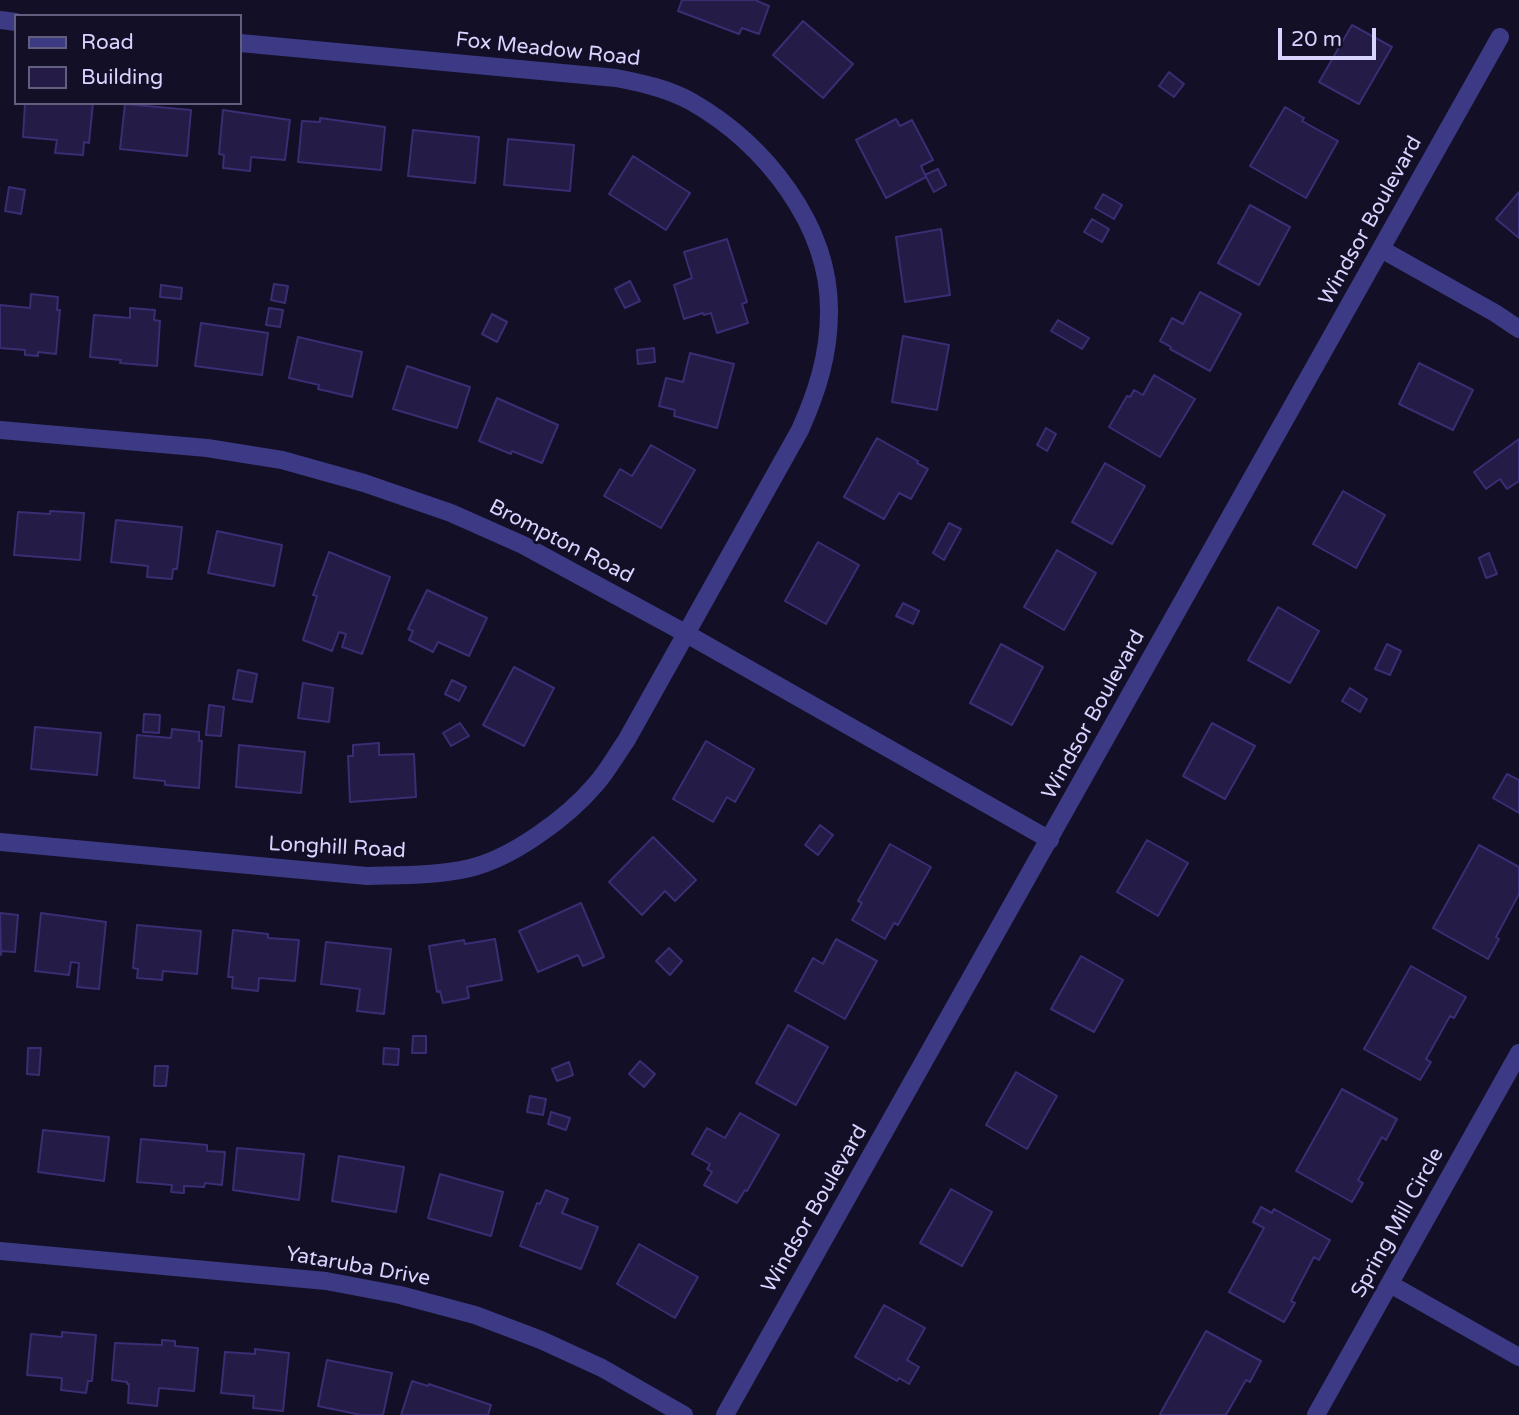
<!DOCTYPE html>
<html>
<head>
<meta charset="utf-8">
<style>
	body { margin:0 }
	#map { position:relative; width:1519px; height:1415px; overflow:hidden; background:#130f26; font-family:"Varela Round",sans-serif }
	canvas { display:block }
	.legend { position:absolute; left:14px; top:14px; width:228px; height:91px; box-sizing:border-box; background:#130f26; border:2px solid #625e7d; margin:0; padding:9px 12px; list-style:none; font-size:21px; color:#d9d4ff }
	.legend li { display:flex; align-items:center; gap:14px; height:35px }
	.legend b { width:35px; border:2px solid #625e7d }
	.scale { position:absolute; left:1278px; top:28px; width:98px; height:32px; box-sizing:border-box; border:4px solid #d9d4ff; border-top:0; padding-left:9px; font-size:21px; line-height:24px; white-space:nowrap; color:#d9d4ff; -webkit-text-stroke:5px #130f26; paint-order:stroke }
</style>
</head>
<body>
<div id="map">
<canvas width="1519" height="1415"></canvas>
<ul class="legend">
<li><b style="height:9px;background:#3d3a85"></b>Road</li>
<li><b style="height:19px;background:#241b47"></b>Building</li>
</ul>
<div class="scale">20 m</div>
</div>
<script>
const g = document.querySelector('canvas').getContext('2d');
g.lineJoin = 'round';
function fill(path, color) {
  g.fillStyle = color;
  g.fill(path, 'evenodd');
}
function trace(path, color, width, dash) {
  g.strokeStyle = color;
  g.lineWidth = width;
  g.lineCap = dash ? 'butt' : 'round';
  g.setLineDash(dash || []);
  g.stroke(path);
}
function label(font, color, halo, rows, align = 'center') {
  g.font = font + ' "Varela Round",sans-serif';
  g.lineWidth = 6;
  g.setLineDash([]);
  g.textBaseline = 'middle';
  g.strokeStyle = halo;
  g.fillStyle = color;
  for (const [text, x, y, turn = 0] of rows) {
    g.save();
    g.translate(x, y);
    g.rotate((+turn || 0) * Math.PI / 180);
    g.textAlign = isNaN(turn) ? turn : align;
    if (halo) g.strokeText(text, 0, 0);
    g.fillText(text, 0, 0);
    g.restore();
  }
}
const building = new Path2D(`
	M682 0H755L769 6 759 34 742 28 739 34 678 11Z
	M803 21 853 64 823 98 773 55Z
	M1352 25 1392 47 1359 104 1319 82Z
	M1169 72 1184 84 1174 97 1159 86Z
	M25 103H93L89 143 84 142 83 155 55 153 57 140 23 137Z
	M125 104 191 110 187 156 120 149Z
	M1285 107 1304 118 1302 121 1338 141 1306 198 1250 166Z
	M223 110 290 120 285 160 251 157 250 171 223 168 224 155 219 154Z
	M320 118 385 127 381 170 298 162 302 121 320 122Z
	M896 119 900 126 912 120 933 160 921 166 926 177 886 198 856 140Z
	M413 130 479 137 475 183 408 176Z
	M508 139 574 145 570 191 504 185Z
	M633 156 690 193 666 230 609 194Z
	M938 169 946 185 934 192 925 175Z
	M9 187 25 190 21 214 5 211Z
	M1519 192V238L1496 219Z
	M1103 194 1122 205 1114 219 1095 208Z
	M1250 205 1290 227 1259 285 1218 263Z
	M1092 219 1109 229 1102 242 1084 232Z
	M941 229 950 295 905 302 896 237Z
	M727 239 747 302 742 304 748 323 717 333 711 313 704 315 703 313 684 319 674 285 692 278 684 252Z
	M630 281 640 301 625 308 615 289Z
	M274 284 288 286 285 303 271 300Z
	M161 285 182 288 181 299 160 297Z
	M1200 292 1241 314 1210 371 1170 349 1171 347 1160 341 1172 318 1183 324Z
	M31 294 58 297 57 310H60L56 354 38 352V356L25 355V350L0 348V305L30 308Z
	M130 308 155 310 154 320 160 321 157 366 120 363 121 360 90 357 94 315 130 318Z
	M269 308 283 310 280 327 266 325Z
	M492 314 507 322 497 342 482 334Z
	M1058 320 1089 338 1082 349 1051 331Z
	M201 323 268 333 262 375 195 366Z
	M903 336 949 345 937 410 892 402Z
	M298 337 362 352 352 397 318 389 319 385 289 378Z
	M654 348 655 362 638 364 637 350Z
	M690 353 734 364 717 428 674 416 675 410 659 406 666 378 683 382Z
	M1419 363 1473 390 1453 430 1399 404Z
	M407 366 470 387 457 428 393 409Z
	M1154 375 1195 399 1160 457 1109 427 1127 396 1130 397 1134 390 1143 395Z
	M497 398 558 425 542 463 512 451 511 454 479 441Z
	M1046 428 1056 434 1047 451 1037 445Z
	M877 438 918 461 917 463 928 469 911 499 899 493 884 519 844 497Z
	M1519 439V481L1507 489 1500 479 1486 489 1474 472Z
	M651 445 695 470 661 528 604 496 620 469 632 476Z
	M1105 463 1145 486 1112 544 1072 522Z
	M1343 491 1385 515 1356 568 1313 544Z
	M50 511 84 513 80 560 14 555 18 512 50 514Z
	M116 520 182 527 177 569H173L172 579 147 577 148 566 111 562Z
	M949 523 961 529 944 560 933 553Z
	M217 531 282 545 274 586 208 573Z
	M818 542 859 565 826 624 785 601Z
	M1057 550 1096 573 1064 630 1024 607Z
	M329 552 390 577 362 654 342 647 346 634 339 632 332 651 303 640 317 596 313 595Z
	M1489 553 1497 574 1486 578 1479 558Z
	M427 590 487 618 469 656 438 642 433 652 409 640 413 631 408 629Z
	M903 603 919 611 913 624 896 616Z
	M1278 607 1319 631 1290 683 1248 660Z
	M1001 644 1043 667 1012 725 970 703Z
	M1387 644 1401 651 1390 675 1375 669Z
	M514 667 554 688 524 746 483 725Z
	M238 670 257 674 252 702 233 699Z
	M452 680 466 687 459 701 445 694Z
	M303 683 333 688 329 722 298 718Z
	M1350 688 1367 699 1360 712 1342 701Z
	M209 705 224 707 221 736 206 735Z
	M144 714 160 715 159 733 143 732Z
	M460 723 469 736 451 746 443 733Z
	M1212 723 1255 746 1225 799 1183 776Z
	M35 727 101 733 97 775 31 769Z
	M172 729 199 732V741H202L199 788 165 785V781L134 778 137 735 171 738Z
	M706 741 754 769 735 802 727 797 713 822 673 799Z
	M379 743V755L414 754 416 797 350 802 348 756H353V745Z
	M239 745 305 752 301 793 236 787Z
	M1507 774 1519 780V813L1493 798Z
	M820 825 833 835 818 855 805 845Z
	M653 837 696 880 675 901 665 891 642 915 609 882Z
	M1147 840 1188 863 1158 916 1117 892Z
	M890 844 931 867 898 925 894 923 885 939 852 920 862 903 858 901Z
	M1479 845 1519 867V894L1496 937 1499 939 1488 959 1433 928Z
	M581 903 604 957 583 966 578 955 538 972 519 931Z
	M0 913 18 915 15 952 1 951V955Z
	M41 913 106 922 99 989 77 987 79 963 71 962 69 975 35 971Z
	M137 925 201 931 197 974 163 971 162 980 137 978 138 969 133 968Z
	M233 930 268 934V938L299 940 295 981 259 978 258 991 232 988 233 977H228Z
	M495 939 502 980 467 987 469 998 443 1003 440 991 437 992 429 946 464 940 465 944Z
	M836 939 877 961 845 1019 795 991 813 958 823 964Z
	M326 942 391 949 384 1014 357 1011 360 989 321 984Z
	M669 948 682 961 670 975 656 961Z
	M1081 956 1123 980 1094 1032 1051 1009Z
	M1411 966 1466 997 1454 1018 1450 1016 1426 1059 1431 1062 1420 1080 1364 1049Z
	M788 1025 828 1047 796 1105 756 1083Z
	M413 1036H426V1053H412Z
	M28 1048H41L39 1075 27 1074Z
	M384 1048 399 1049 398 1065 383 1064Z
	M640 1061 655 1074 644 1087 629 1074Z
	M569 1062 573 1075 557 1081 552 1069Z
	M155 1066H168L166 1086H154Z
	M1016 1072 1057 1096 1027 1149 986 1125Z
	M1342 1089 1397 1119 1386 1140 1382 1137 1358 1180 1363 1183 1352 1202 1296 1171Z
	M530 1096 546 1099 543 1115 527 1112Z
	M551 1112 570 1118 566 1130 548 1124Z
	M740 1113 779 1135 747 1191 745 1190 737 1203 704 1185 712 1172 707 1169 710 1164 692 1154 707 1128 725 1138Z
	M43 1130 109 1137 104 1181 38 1172Z
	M141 1139 207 1145V1151L225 1152 222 1185 205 1183 204 1187 184 1186V1193L171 1192 172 1185 137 1182Z
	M237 1148 304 1154 299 1200 233 1190Z
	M339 1156 404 1167 396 1212 332 1201Z
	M440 1174 503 1192 491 1236 428 1218Z
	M951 1189 992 1212 962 1266 920 1243Z
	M546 1190 568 1199 562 1213 598 1227 581 1269 520 1246 537 1203 540 1204Z
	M1261 1207 1272 1213 1274 1209 1330 1240 1319 1260 1314 1257 1291 1301 1295 1303 1284 1322 1229 1292 1264 1228 1253 1222Z
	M639 1244 698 1277 675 1318 617 1284Z
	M884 1305 925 1328 907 1360 919 1367 909 1384 899 1378 897 1381 855 1357Z
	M1206 1331 1261 1361 1250 1382 1246 1380 1226 1415H1162L1160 1414Z
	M62 1332 96 1335 92 1381H88L86 1393 61 1390 62 1378 27 1375 31 1334 62 1337Z
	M162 1340 175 1341V1346L198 1348 194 1391 159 1388 157 1406 128 1403 129 1384H127V1382L112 1380 115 1343 162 1345Z
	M255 1349 289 1353 283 1411 253 1408 254 1396 221 1393 225 1352 255 1354Z
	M327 1360 392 1373 383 1415H361L318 1406Z
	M412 1381 428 1386 429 1384 491 1405 488 1415H401Z`);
fill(building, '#241b47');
trace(building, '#3b2d73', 2);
trace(new Path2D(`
	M0 20 16 22
	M1381 249 1495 313 1519 329
	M0 430 207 448 282 460 364 483 451 513 523 545 685 633 1050 840
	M0 842 367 876C401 875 436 876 470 868 512 858 567 818 595 785 607 772 616 755 626 741L800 430C817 392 829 355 829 312 830 225 765 144 692 102 669 89 642 83 616 78L240 43
	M0 1251 326 1281 400 1295 475 1315 541 1340 602 1368 684 1415
	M1390 1284 1519 1357
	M725 1415 1500 37
	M1316 1415 1519 1053`), '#3d3a85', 18);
label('21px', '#d9d4ff', '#130f26', [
	["Fox Meadow Road",548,50,6],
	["Windsor Boulevard",1371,221,-61],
	["Brompton Road",561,542,27],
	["Windsor Boulevard",1094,715,-61],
	["Longhill Road",337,848,3],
	["Windsor Boulevard",815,1209,-60],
	["Spring Mill Circle",1398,1223,-61],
	["Yataruba Drive",358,1267,10]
]);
</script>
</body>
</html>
